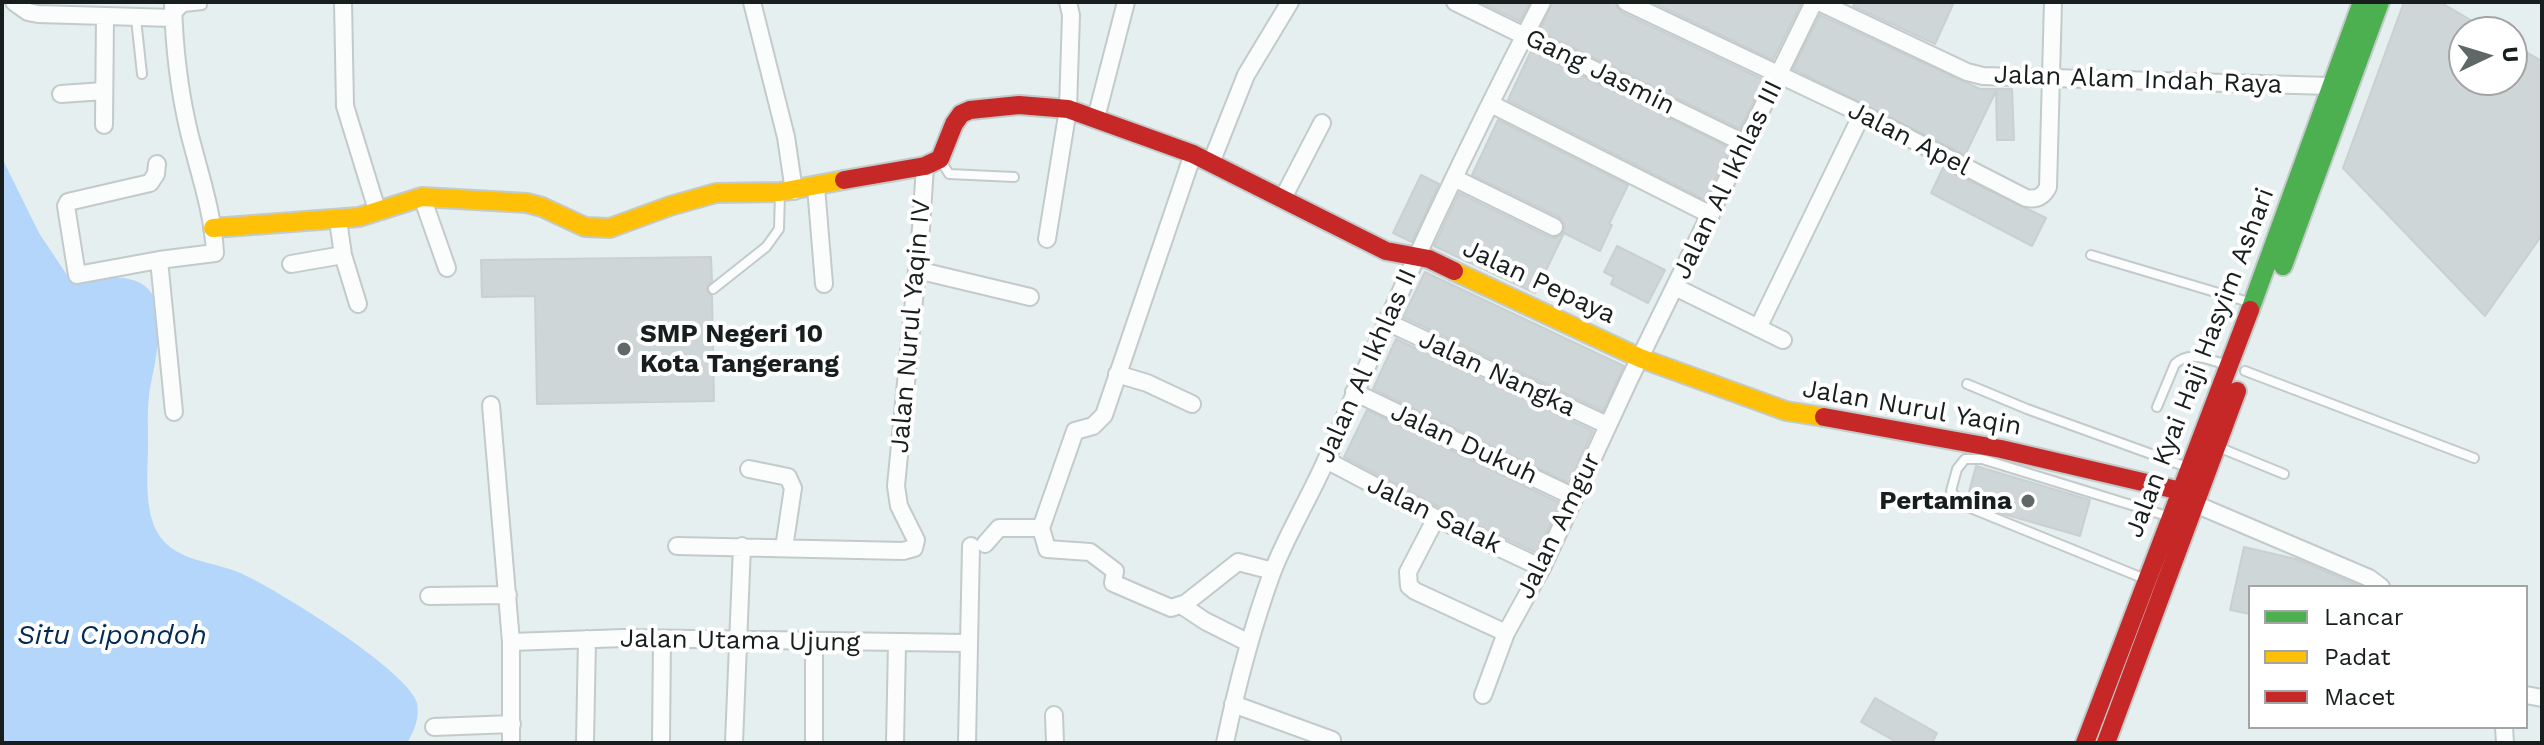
<!DOCTYPE html>
<html>
<head>
<meta charset="utf-8">
<style>
	body { margin:0 }
	#map { position:relative; width:2544px; height:745px; overflow:hidden; background:#e5efef; font-family:"Work Sans",sans-serif }
	canvas { display:block }
	.frame { position:absolute; inset:0; border:4px solid #181e1e; pointer-events:none }
	.legend { position:absolute; left:2248px; top:585px; width:280px; height:144px; box-sizing:border-box; background:#fff; border:2px solid #a3a5a5; margin:0; padding:10px 14px; list-style:none; font-size:24px; color:#181e1e }
	.legend li { display:flex; align-items:center; gap:16px; height:40px }
	.legend b { width:40px; border:2px solid #a3a5a5 }
	.north { position:absolute; left:2448px; top:16px; width:80px; height:80px; box-sizing:border-box; background:#fff; border:2px solid #a3a5a5; border-radius:50%; rotate:86deg; font-size:22px; font-weight:700; line-height:32px; text-align:center; color:#181e1e }
	.north::after { content:''; display:block; margin:auto; width:28px; height:36px; background:#606767; clip-path:polygon(50% 0,100% 100%,50% 72%,0 100%) }
</style>
</head>
<body>
<div id="map">
<canvas width="2544" height="745"></canvas>
<div class="frame"></div>
<ul class="legend">
<li><b style="height:10px;background:#4caf50"></b>Lancar</li>
<li><b style="height:10px;background:#ffc107"></b>Padat</li>
<li><b style="height:10px;background:#c62828"></b>Macet</li>
</ul>
<div class="north">U</div>
</div>
<script>
const g = document.querySelector('canvas').getContext('2d');
g.lineJoin = 'round';
function fill(path, color) {
  g.fillStyle = color;
  g.fill(path, 'evenodd');
}
function trace(path, color, width, dash) {
  g.strokeStyle = color;
  g.lineWidth = width;
  g.lineCap = dash ? 'butt' : 'round';
  g.setLineDash(dash || []);
  g.stroke(path);
}
function label(font, color, halo, rows, align = 'center') {
  g.font = font + ' "Work Sans",sans-serif';
  g.lineWidth = 8;
  g.setLineDash([]);
  g.textBaseline = 'middle';
  g.strokeStyle = halo;
  g.fillStyle = color;
  for (const [text, x, y, turn = 0] of rows) {
    g.save();
    g.translate(x, y);
    g.rotate((+turn || 0) * Math.PI / 180);
    g.textAlign = isNaN(turn) ? turn : align;
    if (halo) g.strokeText(text, 0, 0);
    g.fillText(text, 0, 0);
    g.restore();
  }
}
fill(new Path2D(`
	M2 158 39 233 69 278C93 283 117 271 140 283 174 300 153 367 149 396 147 412 148 428 148 444 148 476 141 525 170 547 190 562 216 563 238 572 272 586 409 671 417 703 420 718 414 731 407 743H2Z`), '#b3d6fa');
const building = new Path2D(`
	M1480 2H1530L1520 21Z
	M1553 2H1614L1621 12 1764 80 1740 129 1539 31Z
	M1652 2H1797L1801 4 1773 60Z
	M1855 2H1954L1935 44 1853 6Z
	M2404 2H2440L2491 32H2464V80H2512V44L2542 61V235L2485 316 2343 168Z
	M1820 15 1980 89H2012L2014 140H1997L1996 91 1965 155 1793 69Z
	M1531 51 1730 148 1705 200 1508 100Z
	M1498 120 1628 185 1609 224 1612 225 1600 251 1564 233 1535 293 1434 246 1459 193 1549 237 1556 238 1563 232 1565 225 1559 217 1472 175Z
	M1943 168 2046 218 2032 246 1931 193Z
	M1421 175 1439 184 1412 242 1393 233Z
	M1617 246 1665 270 1648 303 1611 284 1614 277 1604 272Z
	M711 257 712 281 706 289 712 296 714 401 537 404 535 296 482 297 481 260Z
	M1425 272 1624 366 1603 411 1403 317Z
	M1396 339 1593 431 1569 483 1373 389Z
	M1367 410 1560 503 1537 553 1441 508 1344 457Z
	M1976 466 2090 500 2080 536 2000 513 1967 499Z
	M2244 547 2296 559 2362 587H2250V614L2230 610Z
	M1875 698 1937 733 1932 743H1898L1861 722Z`);
fill(building, '#cfd6d7');
trace(building, '#c9d0d1', 2);
const lane = new Path2D(`
	M174 17 184 7 202 5
	M136 19 142 74
	M940 159 949 174 1014 177
	M2091 255 2252 303
	M713 289 766 247 779 229 780 193
	M2245 371 2474 458
	M1967 384 2027 409 2187 467
	M2157 407 2175 364C2190 349 2211 361 2228 365
	M2218 447 2284 474
	M2145 579 1963 505 1951 491 1957 469 1965 459H1982L2167 516`);
const street = new Path2D(`
	M14 2 28 12 38 14 173 18
	M343 2 345 106 377 210
	M752 2 786 137 794 191
	M1455 2 1746 144
	M1626 2 1862 114 2026 198C2037 200 2043 197 2048 187L2053 2
	M1819 2 1967 72 1983 76 2330 86
	M61 94 104 91
	M1491 104 1711 215
	M1096 118 1126 2
	M104 125 105 17
	M1211 163 1246 75 1290 2
	M157 164 156 174 150 183 68 202 66 206 77 275 159 260 215 253C213 212 199 172 189 132 179 90 174 45 173 2
	M1454 178 1554 227
	M816 187 824 284
	M422 197 447 268
	M1283 198 1322 123
	M338 220 343 255 358 304
	M1047 239 1068 109 1071 15 1068 2
	M159 260 174 412
	M291 264 343 255
	M917 270 1030 297
	M1675 287 1783 340
	M1387 322 1607 425
	M1758 328 1862 114
	M1117 374 1147 383 1192 404
	M1354 392 1574 497
	M491 405 511 642V743
	M1326 460 1436 518 1542 568
	M749 469 788 477 793 488 784 548
	M2195 504 2369 578 2381 587
	M1436 518 1408 572 1409 586 1415 591 1506 633
	M1041 528 1075 431 1093 426 1104 415 1193 154
	M985 544 999 528H1041L1047 549 1090 552 1115 571 1113 583 1171 608 1186 603 1238 562 1273 571
	M677 546 903 551 914 548 916 540 899 506 896 486 921 228 925 166
	M429 596 508 595
	M1181 605 1205 621 1249 643
	M511 642 624 638 968 643
	M1483 695 1506 633 1542 568 1630 378 1814 2
	M2526 695 2542 698
	M1233 704 1332 740
	M1054 715 1055 743
	M434 727 512 724
	M2504 727 2505 743
	M585 743 587 639
	M661 743 662 640
	M734 743 742 546
	M814 743V642
	M895 743 897 644
	M967 743 971 546
	M1225 743C1237 685 1252 628 1272 573 1287 534 1310 497 1327 458 1393 304 1464 151 1542 2`);
const fast = new Path2D(`
	M2283 266 2380 2
	M2250 310 2362 2`);
const slow = new Path2D(`
	M213 228 359 217 422 197 527 203 542 207 585 227 610 228 670 206 716 193 780 192 844 180
	M1454 271 1640 358 1786 411 1824 417`);
const jam = new Path2D(`
	M844 180 925 166 940 159 954 124 961 114 970 110 1019 105 1068 109 1193 154 1386 251 1429 259 1454 271
	M1824 417 2001 449 2181 491
	M2085 743 2250 310
	M2106 743 2237 391`);
trace(lane, '#c3caca', 12);
trace(street, '#c3caca', 20);
trace(fast, '#c3caca', 22);
trace(slow, '#c3caca', 22);
trace(jam, '#c3caca', 22);
trace(lane, '#fbfdfd', 8);
trace(street, '#fbfdfd', 16);
trace(fast, '#4caf50', 18);
trace(slow, '#ffc107', 18);
trace(jam, '#c62828', 18);
for (const [x, y, r, color] of [
	[624,349,8,"#606767"],
	[2028,501,8,"#606767"]
]) {
  const dot = new Path2D();
  dot.arc(x, y, r, 0, 2 * Math.PI);
  g.fillStyle = color;
  g.fill(dot);
  trace(dot, '#fff', 3);
}
label('26px', '#181e1e', '#fff', [
	["Gang Jasmin",1600,72,26],
	["Jalan Alam Indah Raya",2138,80,2],
	["Jalan Apel",1909,139,27],
	["Jalan Al Ikhlas III",1728,180,-64],
	["Jalan Pepaya",1539,282,25],
	["Jalan Nurul Yaqin IV",911,326,-85],
	["Jalan Kyai Haji Hasyim Ashari",2200,363,-69],
	["Jalan Al Ikhlas II",1367,366,-66],
	["Jalan Nangka",1497,374,25],
	["Jalan Nurul Yaqin",1912,408,10],
	["Jalan Dukuh",1464,444,25],
	["Jalan Salak",1434,515,26],
	["Jalan Amgur",1559,526,-64],
	["Jalan Utama Ujung",740,641,1]
]);
label('bold 26px', '#181e1e', '#fff', [
	["SMP Negeri 10",640,334],
	["Kota Tangerang",640,364],
	["Pertamina",2012,501,"right"]
], 'left');
label('italic 28px', '#022c53', '#fff', [
	["Situ Cipondoh",112,636]
]);
</script>
</body>
</html>
